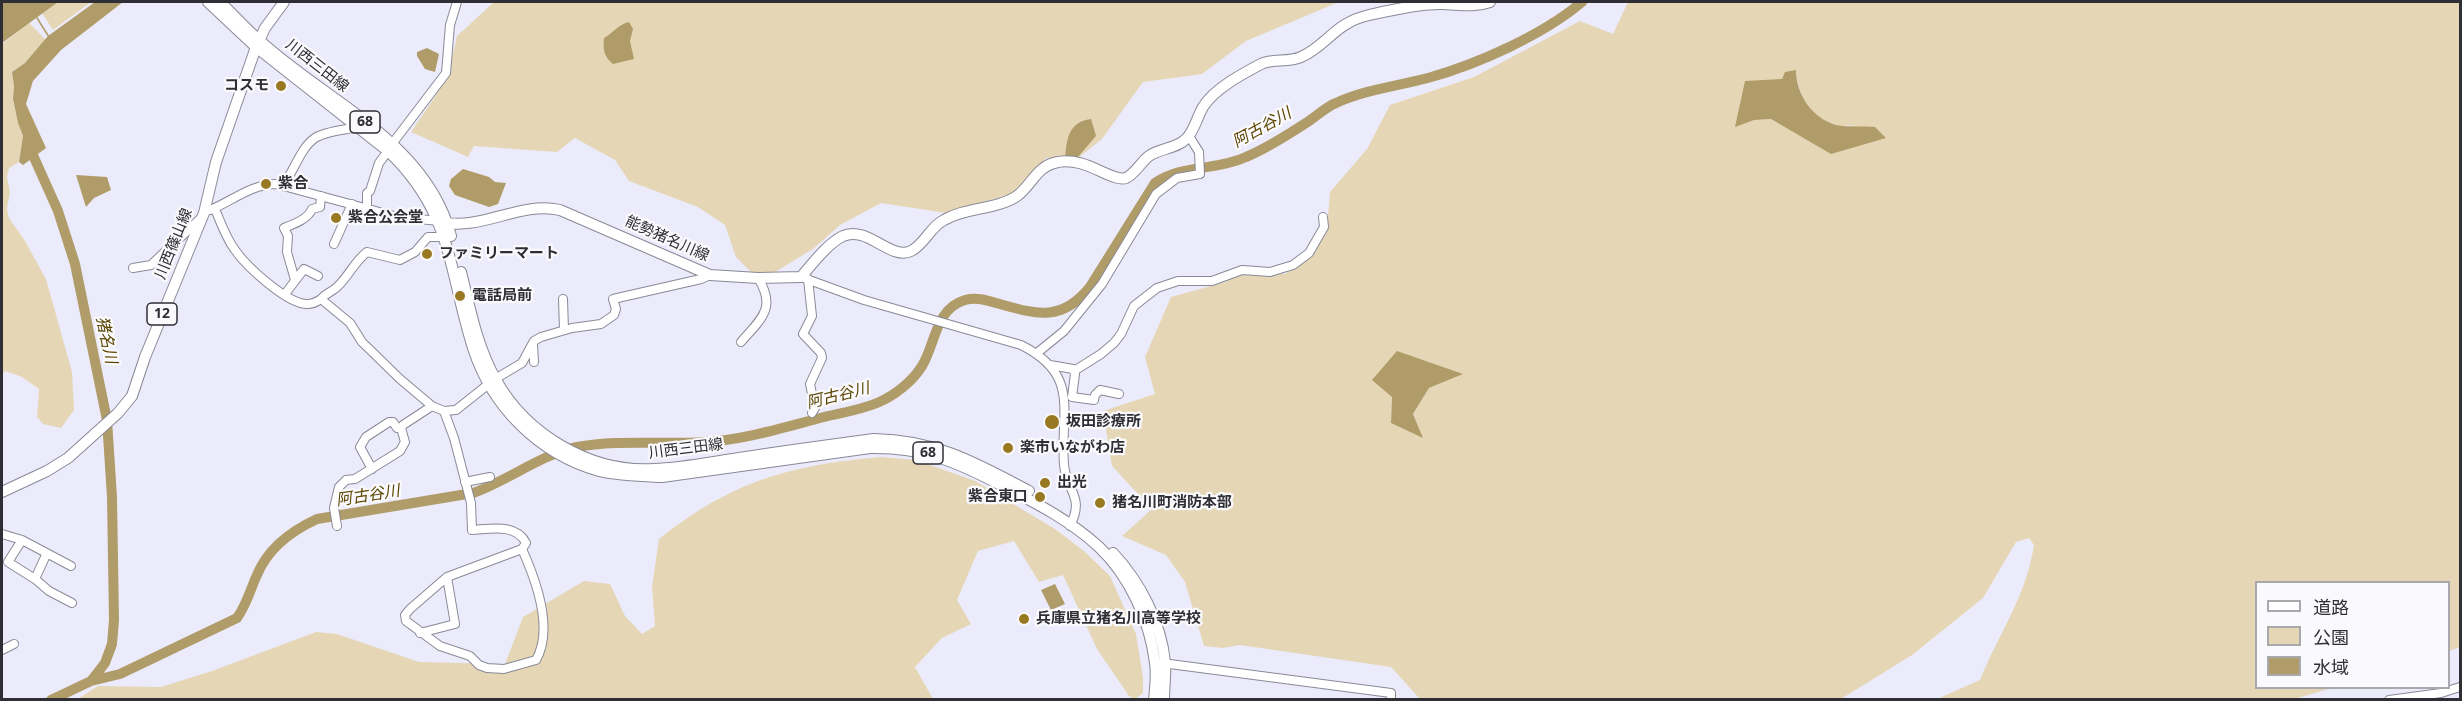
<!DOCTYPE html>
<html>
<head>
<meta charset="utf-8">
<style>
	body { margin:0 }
	#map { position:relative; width:2462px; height:701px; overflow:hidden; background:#ecebfc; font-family:"Noto Sans","Noto Sans JP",sans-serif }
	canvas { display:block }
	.frame { position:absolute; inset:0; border:3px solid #2e2e34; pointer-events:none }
	.legend { position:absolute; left:2255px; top:581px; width:195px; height:108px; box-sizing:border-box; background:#fafafd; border:2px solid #a8a8ad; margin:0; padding:8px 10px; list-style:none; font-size:18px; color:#2e2e34 }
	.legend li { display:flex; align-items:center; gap:12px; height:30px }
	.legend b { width:30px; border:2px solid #a8a8ad }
</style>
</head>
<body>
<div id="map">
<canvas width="2462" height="701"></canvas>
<div class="frame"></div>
<ul class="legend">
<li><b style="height:8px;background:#fff"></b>道路</li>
<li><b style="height:16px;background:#e5d7b6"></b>公園</li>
<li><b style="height:16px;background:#b09c69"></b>水域</li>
</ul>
</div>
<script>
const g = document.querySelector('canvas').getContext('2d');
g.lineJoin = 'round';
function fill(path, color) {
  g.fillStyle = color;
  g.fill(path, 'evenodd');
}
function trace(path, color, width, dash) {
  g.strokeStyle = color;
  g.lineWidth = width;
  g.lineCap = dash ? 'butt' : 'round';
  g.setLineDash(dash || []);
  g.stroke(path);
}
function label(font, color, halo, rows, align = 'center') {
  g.font = font + ' "Noto Sans","Noto Sans JP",sans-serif';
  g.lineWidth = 4.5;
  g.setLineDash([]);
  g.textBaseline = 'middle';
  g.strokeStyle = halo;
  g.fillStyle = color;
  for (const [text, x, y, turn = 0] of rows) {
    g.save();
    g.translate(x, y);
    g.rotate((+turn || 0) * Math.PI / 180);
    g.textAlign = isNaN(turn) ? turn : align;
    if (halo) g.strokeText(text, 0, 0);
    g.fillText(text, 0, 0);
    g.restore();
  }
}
fill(new Path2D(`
	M58 2H91L53 30 42 13Z
	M494 2H1339L1246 41 1202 74 1143 82 1102 139 1078 158H1046L1020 188 1011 194 946 213 881 203 840 225 813 249 770 275 751 272 736 257 725 225 698 207 629 181 615 160 575 138 557 152 474 146 468 157 411 132 448 77 457 36Z
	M1628 2H2460V647L2449 651 2448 582H2256V688H2332L2291 700 1937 699 1980 680C1999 633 2026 597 2034 545L2029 538 2016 542 1983 598 1912 655 1841 699H1420L1391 667 1240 645 1223 648 1204 646 1185 582 1166 555 1122 536 1152 509 1112 466 1103 411 1155 394 1145 357 1171 297 1225 282 1243 272 1285 274 1310 257 1327 228 1330 192 1367 149 1390 105 1474 77 1580 21 1613 34ZM1796 70C1797 94 1811 118 1836 125 1841 127 1849 125 1855 125L1812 142 1771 119 1754 120 1736 126 1782 79ZM1462 374 1429 388 1413 414 1422 437 1391 423 1392 397Z
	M29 23 47 41 25 63 12 72 14 86 13 100 18 123 23 136 19 162 9 168 7 177 10 192 7 209 9 218 25 241 46 279 72 372 74 410 61 428 43 424 37 417 39 389 22 377 5 371 2 375V44Z
	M881 457 916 460 975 481 1055 529 1084 551 1110 576 1136 634 1143 677V693L1135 699 1129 696 1097 649 1063 575 1039 582 1014 541 978 551 957 600 971 624 942 638 915 667 933 699 76 700 98 686 161 687 212 671 316 632 337 634 419 662 505 664 523 617 584 581 610 584 625 616 642 634 655 626 652 587 659 539C732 481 790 465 881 457Z`), '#e5d7b6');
fill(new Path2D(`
	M2 2H58L2 43Z
	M95 2H123L61 50 33 81 26 104 46 148 23 165 19 162 23 136 18 123 13 99 14 86 12 72 25 63 48 36Z
	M629 22 633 29 630 41 634 59 613 64C604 57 603 50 604 38 613 33 619 24 629 22Z
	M427 48 439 54 435 72 425 69 417 56V52Z
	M1796 70C1796 94 1812 118 1836 125 1843 127 1865 126 1875 127L1886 138 1831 154 1771 119 1754 120 1735 127 1745 81 1782 79 1785 72Z
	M1091 119 1096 136 1077 158H1065C1067 139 1068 122 1091 119Z
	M463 169 489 177 495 182 506 183 498 204 489 207 455 195 449 186 451 179Z
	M76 175 107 177 111 190 94 198 86 207Z
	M1397 351 1463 374 1429 388 1413 414 1423 438 1391 423 1392 397 1372 380Z
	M1055 584 1065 604 1051 610 1041 590Z`), '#b09c69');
trace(new Path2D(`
	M37 18 49 37`), '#b09c69', 1.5);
trace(new Path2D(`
	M28 144 58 211 75 264 107 420 112 497 114 620 112 644 105 663 91 681 51 700
	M91 681 120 674 237 618C247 604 250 590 257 575 268 548 291 531 317 519L473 493C507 481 542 454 577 447 618 439 662 445 704 442 744 440 785 427 824 417 841 413 860 410 877 403 894 396 912 382 922 366 936 343 935 309 965 300 976 297 986 300 996 303 1036 314 1061 323 1090 287L1155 183C1183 164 1216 171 1246 157 1268 148 1289 134 1309 121 1318 115 1326 107 1336 103 1364 90 1397 86 1428 78 1478 64 1543 35 1582 2`), '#b09c69', 10);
const minor = new Path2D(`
	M392 144 446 73 450 25 457 2
	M283 185C294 172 300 148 315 138 326 131 345 130 358 127
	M367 208V193L370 191 379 163 388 151
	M215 209C221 223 226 238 235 250 246 266 288 305 308 304 312 304 318 301 321 299L350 323 362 342 400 379 432 406 444 411 456 410 495 379 522 363 534 341 541 337 572 328 601 324 614 315 616 309 613 299 701 279 710 275
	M210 210C232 201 252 184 276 184L398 217 439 221
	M334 244 352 204
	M133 268 151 265 201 218
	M801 277 864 300 1021 345C1081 375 1060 411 1064 465 1067 493 1085 496 1070 526
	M808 279 812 316 803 334 821 353 822 358 810 384 815 408 812 413
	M295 280 287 252 288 236 284 228C294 224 308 219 312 209L320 207 321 196
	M285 294 304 269 318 276
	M321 299C326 293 332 292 337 287 349 276 354 262 367 252L400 260 415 252 428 237H445
	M563 299 564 330
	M741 342C761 319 777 308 758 278
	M533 344 534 362
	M1037 353 1064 331 1102 284 1156 194 1177 178 1200 174 1199 152 1189 136
	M1050 365 1073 369 1075 374 1072 397 1094 400 1095 395 1100 390 1119 394
	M1074 371 1101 354 1114 343 1121 334 1134 306 1157 288 1178 281H1212L1242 270 1270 272 1293 265 1309 253 1324 227 1323 217
	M444 411 454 438 471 503 472 530C490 529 516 523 526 543L522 549 447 577 410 609 405 615 406 621 440 646 470 656 479 665 487 668 504 669 536 660C554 629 536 580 522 549
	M372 469 360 447 366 437 389 422H393L397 428H401
	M465 482 490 477
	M337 526 334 508 339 487 346 480 355 479 400 451 405 442 401 428 403 425 432 406
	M2 534 22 540 71 566
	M22 540 8 562 35 579 49 591 72 603
	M35 579 46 555
	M420 633 455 624 447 577
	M2 650 14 644
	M1162 663 1391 693V700
	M2389 700 2441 693 2460 687`);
const major = new Path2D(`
	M208 2 256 47 388 151C453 213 448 269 473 348 492 407 539 454 599 471 619 476 642 476 662 477L870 448C923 447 957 462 1003 486 1036 503 1071 521 1099 547 1130 576 1150 622 1155 663 1157 675 1155 688 1154 700
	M220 2C233 14 245 28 259 40 326 102 426 141 451 236
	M442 222C482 231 519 201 560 210L710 275 758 278 801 277C813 263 827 244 843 236 867 225 891 261 911 251 925 244 930 227 944 220 966 207 996 210 1017 196 1033 184 1036 166 1058 162 1085 156 1113 183 1126 178 1135 174 1141 162 1149 156 1160 148 1176 149 1186 139 1194 132 1197 117 1203 107 1214 89 1242 74 1261 64 1273 58 1288 63 1301 57 1327 46 1334 23 1369 15 1392 10 1418 4 1441 4 1458 4 1473 8 1490 2
	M461 272C470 308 477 347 496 380 526 434 590 473 654 469 682 468 711 462 739 458 784 451 829 445 874 439 936 440 976 463 1029 491
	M2 492 47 471 68 458 118 413 132 396 145 357 204 213 216 162 256 47 265 28 284 2
	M1113 553C1140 582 1161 622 1165 662 1166 674 1164 687 1164 700`);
trace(minor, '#898997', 10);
trace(major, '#898997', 12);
trace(minor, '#fff', 8);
trace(major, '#fff', 10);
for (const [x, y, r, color] of [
	[281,86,6,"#987922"],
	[266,184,6,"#987922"],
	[336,218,6,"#987922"],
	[427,254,6,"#987922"],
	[460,296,6,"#987922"],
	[1052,422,8,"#987922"],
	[1008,448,6,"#987922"],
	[1045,483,6,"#987922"],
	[1040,497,6,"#987922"],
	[1100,503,6,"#987922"],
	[1024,619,6,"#987922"]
]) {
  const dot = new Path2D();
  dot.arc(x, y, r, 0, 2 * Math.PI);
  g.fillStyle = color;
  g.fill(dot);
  trace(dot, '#fafafd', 2);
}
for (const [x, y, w] of [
	[365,122,30],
	[162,314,30],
	[928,453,30]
]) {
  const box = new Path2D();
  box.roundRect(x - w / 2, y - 11, w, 22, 4.5);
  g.fillStyle = '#fafafd';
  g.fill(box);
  trace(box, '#2e2e34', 1.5);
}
label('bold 14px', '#2e2e34', null, [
	["68",365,122],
	["12",162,314],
	["68",928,453]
]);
label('15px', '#2e2e34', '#fafafd', [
	["川西三田線",317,66,38],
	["能勢猪名川線",667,239,24],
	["川西篠山線",174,244,-68],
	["川西三田線",686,449,-7]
]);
label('bold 15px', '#2e2e34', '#fafafd', [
	["コスモ",269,86,"right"],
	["紫合",278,184],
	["紫合公会堂",348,218],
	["ファミリーマート",439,254],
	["電話局前",472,296],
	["坂田診療所",1066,422],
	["楽市いながわ店",1020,448],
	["出光",1057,483],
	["紫合東口",1028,497,"right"],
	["猪名川町消防本部",1112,503],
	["兵庫県立猪名川高等学校",1036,619]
], 'left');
label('italic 16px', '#5b4501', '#fafafd', [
	["阿古谷川",1262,128,-29],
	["猪名川",106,340,78],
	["阿古谷川",838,396,-14],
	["阿古谷川",368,496,-9]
]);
</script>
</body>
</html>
